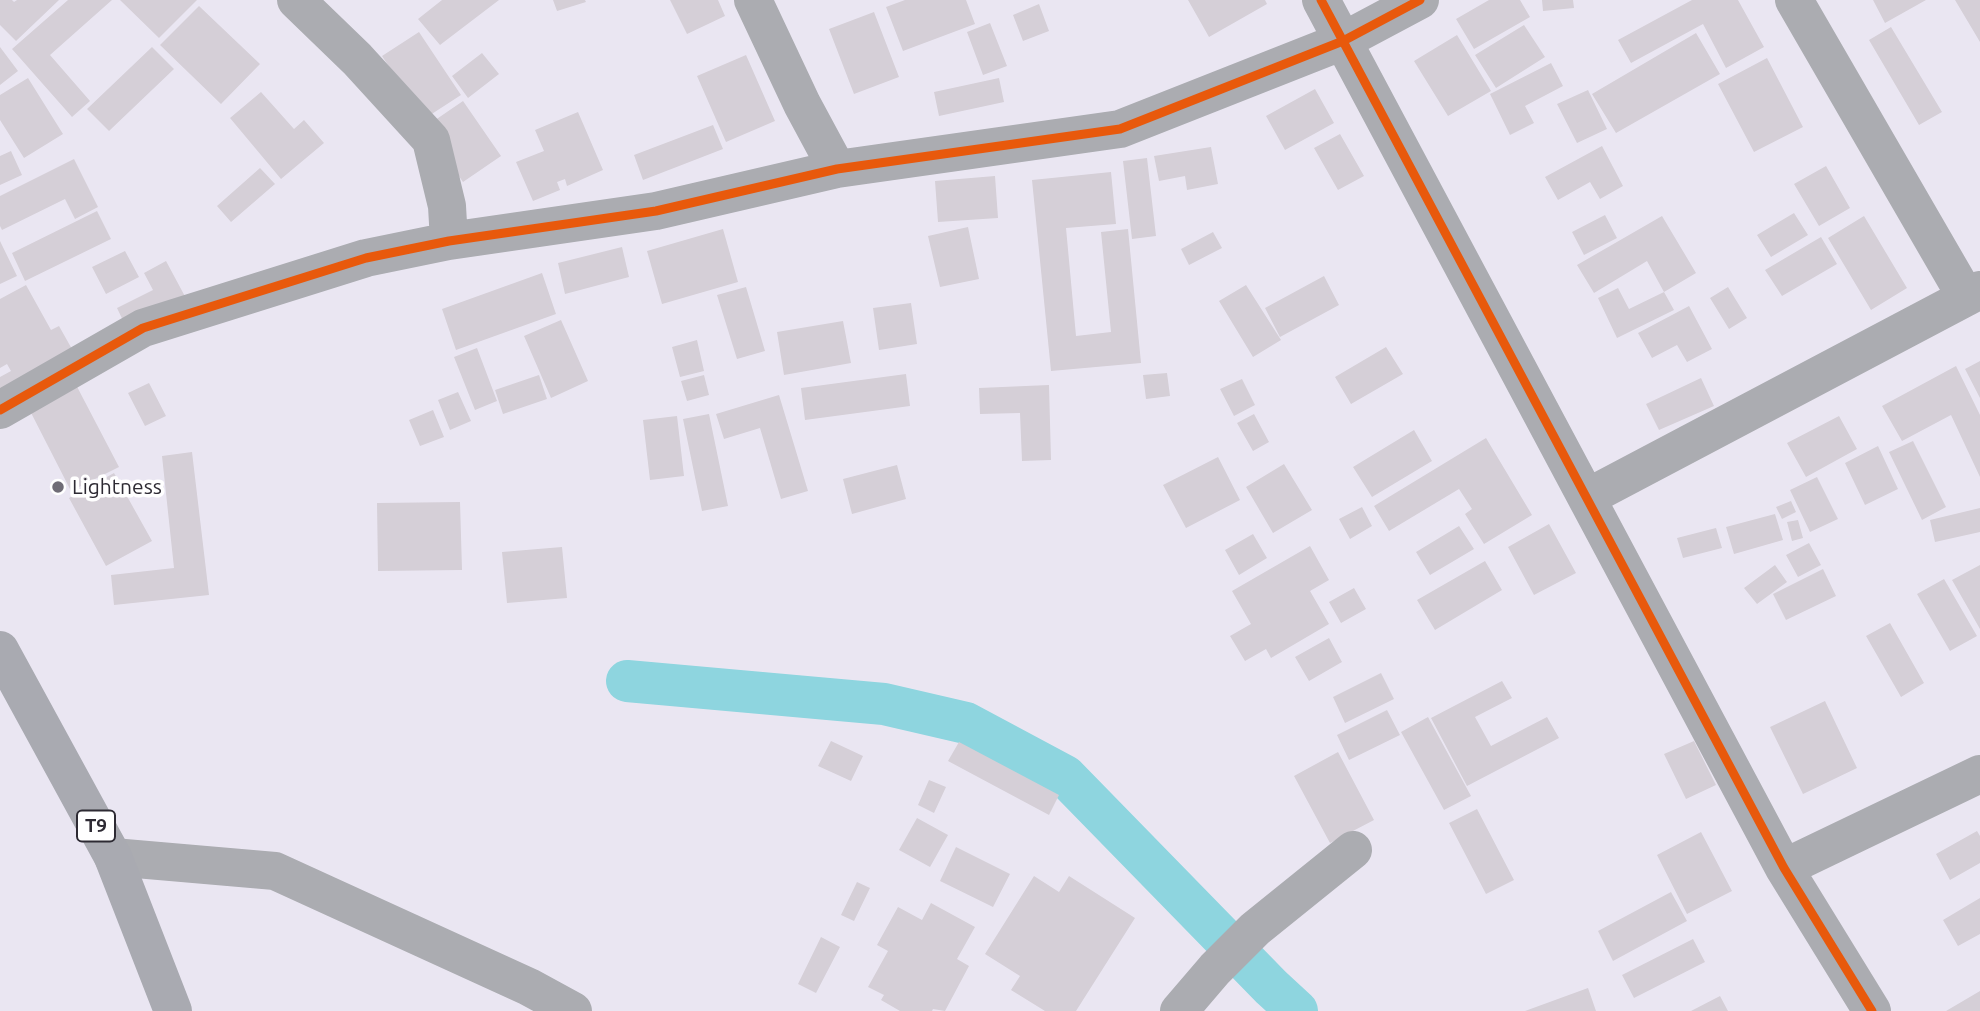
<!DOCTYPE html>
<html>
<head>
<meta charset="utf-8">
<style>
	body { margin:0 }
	canvas { display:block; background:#eae6f2 }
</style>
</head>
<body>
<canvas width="1980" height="1011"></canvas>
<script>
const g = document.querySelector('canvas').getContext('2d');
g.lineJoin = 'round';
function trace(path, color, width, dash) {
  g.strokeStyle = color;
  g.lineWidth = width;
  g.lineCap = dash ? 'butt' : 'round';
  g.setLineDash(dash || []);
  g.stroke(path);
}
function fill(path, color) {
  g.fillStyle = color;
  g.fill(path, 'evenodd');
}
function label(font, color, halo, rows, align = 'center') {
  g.font = font + ' Ubuntu,sans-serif';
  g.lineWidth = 7;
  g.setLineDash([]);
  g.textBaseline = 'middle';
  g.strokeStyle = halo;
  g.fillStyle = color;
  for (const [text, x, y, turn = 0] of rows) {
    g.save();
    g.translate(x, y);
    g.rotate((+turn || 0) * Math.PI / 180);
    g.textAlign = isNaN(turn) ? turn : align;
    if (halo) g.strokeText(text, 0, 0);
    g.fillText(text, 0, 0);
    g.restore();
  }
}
trace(new Path2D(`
	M627 681 884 704 966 723 1065 776 1271 987 1297 1011`), '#8ed5df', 42);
fill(new Path2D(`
	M0 0H12L14 2 17 0H59L16 41 0 25Z
	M68 0H112L50 55 90 101 72 117 12 49Z
	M120 0H197L159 38Z
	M442 0H499L440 45 418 19Z
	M553 0H585L586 2 557 11Z
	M670 0H718L725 16 687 34Z
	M905 0H966L975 24 903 51 886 7Z
	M1188 0H1265L1267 4 1209 37Z
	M1489 0H1520L1530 17 1474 49 1456 19Z
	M1542 0H1573L1574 8 1543 11Z
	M1692 0H1738L1764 47 1726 68 1703 24 1631 63 1618 40Z
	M1873 0H1926L1885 23Z
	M1955 0H1980V42Z
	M1039 4 1049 31 1023 41 1013 15Z
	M199 6 260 64 221 104 160 45Z
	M874 12 899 77 854 94 829 29Z
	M990 23 1007 66 983 75 967 32Z
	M1524 25 1545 57 1496 88 1475 55Z
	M1891 27 1942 112 1919 125 1869 40Z
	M419 32 461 95 424 119 382 56Z
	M1696 33 1720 74 1616 133 1592 94Z
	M1457 35 1491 91 1448 116 1414 61Z
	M0 47 18 71 0 85Z
	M152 47 174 69 109 131 87 109Z
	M482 53 499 74 468 98 452 76Z
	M746 55 775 121 726 142 697 76Z
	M1767 58 1803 127 1754 152 1718 84Z
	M1551 63 1563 86 1525 106 1534 123 1510 135 1490 94Z
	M28 78 63 134 24 158 0 120V95Z
	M999 78 1004 102 939 116 934 92Z
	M1315 89 1334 123 1285 150 1266 116Z
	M1588 90 1607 129 1577 143 1557 104Z
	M261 92 294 129 304 120 324 143 281 179 230 118Z
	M463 101 501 156 463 182 425 127Z
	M578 112 603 170 567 186 565 179 557 182 560 190 533 201 516 162 544 151 535 130Z
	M713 125 723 149 643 180 634 155Z
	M1340 134 1364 176 1338 190 1314 148Z
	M1602 146 1623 186 1600 199 1590 182 1558 200 1545 177Z
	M1211 147 1218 184 1187 190 1185 176 1159 181 1154 156Z
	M11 151 22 175 0 185V156Z
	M1147 158 1156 236 1132 239 1123 161Z
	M74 159 98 207 75 219 65 199 2 230 0 226V196Z
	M1826 166 1850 208 1819 226 1794 184Z
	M260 168 275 184 231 222 217 206Z
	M1111 172 1116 224 1066 228 1076 336 1111 332 1101 232 1128 229 1141 363 1051 371 1032 180Z
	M995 176 998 218 938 222 935 181Z
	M97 211 111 239 25 281 12 253Z
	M1794 213 1808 235 1771 257 1757 235Z
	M1605 215 1617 238 1584 255 1572 232Z
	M1662 216 1696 273 1664 292 1674 310 1617 338 1598 298 1618 288 1629 309 1664 292 1647 261 1594 293 1577 265Z
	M1864 216 1907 288 1871 310 1828 238Z
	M968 227 979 279 940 287 928 236Z
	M723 229 738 282 662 304 647 251Z
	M1213 232 1222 248 1189 265 1181 249Z
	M1821 237 1837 264 1782 296 1765 270Z
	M0 241 17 276 0 284Z
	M622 247 629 277 565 294 558 263Z
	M125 251 139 277 106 294 92 267Z
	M166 261 188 302 129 333 117 308 153 290 144 273Z
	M542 273 556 314 456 350 442 309Z
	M1324 276 1339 305 1280 337 1265 308Z
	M26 285 51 330 59 326 77 358 0 399V377L11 371 7 364 0 368V299Z
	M1246 285 1281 340 1253 357 1219 301Z
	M746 287 765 351 737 359 717 295Z
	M1728 287 1747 318 1729 329 1710 298Z
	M911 303 917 344 879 350 873 308Z
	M1689 306 1712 349 1687 362 1677 345 1652 358 1638 333Z
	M561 320 588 381 551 398 524 336Z
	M843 321 851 363 784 375 777 332Z
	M697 340 704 371 680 377 672 347Z
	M1386 347 1403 374 1351 404 1335 377Z
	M477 348 497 401 475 410 454 357Z
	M1980 361V398L1965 369Z
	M1956 366 1980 415V477L1951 415 1902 441 1882 406Z
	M1167 373 1170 396 1146 399 1143 375Z
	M906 374 910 406 805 420 801 388Z
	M539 375 547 399 503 414 495 390Z
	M704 375 709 395 687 401 681 381Z
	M1701 378 1714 406 1659 430 1646 404Z
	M73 379 119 467 71 491 26 403Z
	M1242 379 1255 405 1234 416 1220 389Z
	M149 383 166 416 145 426 128 393Z
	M1049 385 1051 460 1022 461 1020 413 980 414 979 388Z
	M458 392 471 421 450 430 438 400Z
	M779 395 808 491 781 499 760 428 724 439 716 414Z
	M433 410 444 437 420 446 409 420Z
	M709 414 728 506 702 511 683 419Z
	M1254 414 1269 442 1253 451 1237 423Z
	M677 416 684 476 650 480 643 420Z
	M1839 416 1857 449 1806 477 1787 443Z
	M1414 430 1432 461 1372 497 1353 467Z
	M1486 438 1532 515 1484 544 1465 514 1472 509 1459 489 1389 531 1374 506Z
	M1913 441 1946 507 1922 520 1889 452Z
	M1878 446 1898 489 1865 505 1845 463Z
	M192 452 209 595 114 605 111 575 174 568 162 456Z
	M1218 457 1240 500 1186 528 1163 485Z
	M1284 464 1312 510 1273 533 1246 487Z
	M897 465 906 499 852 514 843 479Z
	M114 473 152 541 106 566 69 498Z
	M1817 477 1838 519 1810 532 1790 490Z
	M1791 501 1796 512 1782 519 1776 507Z
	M460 502 462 570 378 571 377 503Z
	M1362 507 1372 526 1350 539 1339 519Z
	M1980 508V532L1935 542 1930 520Z
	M1775 514 1783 540 1734 554 1726 527Z
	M1798 520 1803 538 1792 541 1787 522Z
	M1549 524 1576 573 1534 595 1508 547Z
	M1459 526 1474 549 1430 575 1416 552Z
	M1716 528 1722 548 1683 558 1677 538Z
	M1253 534 1267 558 1239 575 1225 550Z
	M1809 543 1821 565 1798 577 1786 555Z
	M1310 546 1329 580 1310 591 1329 624 1271 658 1266 649 1245 661 1230 636 1251 624 1232 591Z
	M562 547 567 598 507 603 502 552Z
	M1485 561 1502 590 1435 630 1417 600Z
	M1775 565 1787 582 1757 604 1744 588Z
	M1980 565V629L1952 580Z
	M1823 569 1836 596 1786 620 1773 594Z
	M1944 579 1977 636 1950 651 1917 594Z
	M1354 588 1366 609 1341 623 1329 602Z
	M1890 623 1924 683 1901 697 1866 636Z
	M1329 638 1342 662 1309 681 1295 657Z
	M1381 673 1394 699 1345 723 1333 697Z
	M1502 681 1512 698 1475 717 1491 746 1547 717 1559 738 1467 786 1431 718Z
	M1825 701 1857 768 1803 794 1770 727Z
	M1387 710 1400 735 1349 760 1337 735Z
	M1428 717 1471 796 1444 810 1401 732Z
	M831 741 863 756 851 781 818 766Z
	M1694 741 1716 785 1686 799 1664 754Z
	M959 742 1059 795 1049 815 948 761Z
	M1338 752 1374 820 1330 843 1294 776Z
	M929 780 946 787 934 813 918 805Z
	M1477 809 1514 880 1486 894 1449 823Z
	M917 818 948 835 930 867 899 850Z
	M1977 831 1980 836V863L1950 880 1936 854Z
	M1701 832 1732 891 1687 914 1657 855Z
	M956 847 1010 874 993 907 940 881Z
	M1034 876 1059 892 1069 876 1135 918 1076 1011H1045L1011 990 1020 976 985 954Z
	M857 882 870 888 854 921 841 915Z
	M1671 892 1687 921 1613 961 1598 931Z
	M1980 898V934L1958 946 1943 920Z
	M931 903 975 927 957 959 969 966 945 1011 933 1009 932 1011H900L881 1000 884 995 868 987 888 951 877 945 898 907 922 920Z
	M821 937 840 947 816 993 798 984Z
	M1693 939 1705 962 1634 998 1622 975Z
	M1588 988 1596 1011H1525Z
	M1980 991V1011H1946Z
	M1720 996 1728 1011H1691Z`), '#d5cfd7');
trace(new Path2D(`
	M296 0 357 59 431 140 447 206 449 241
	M753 0 802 104 837 169
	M1321 0 1784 868 1872 1011
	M1794 0 1966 297
	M0 410 143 328 366 258 449 241 656 211 837 169 1120 129 1343 41 1420 0
	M1588 497 1980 290
	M113 857 275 871 529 987 573 1011
	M1784 868 1980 774
	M1179 1011 1215 969 1255 929 1353 850`), '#abacb1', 38);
trace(new Path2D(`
	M0 650 113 857 173 1011`), '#a9aab1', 38);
trace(new Path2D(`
	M1321 0 1784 868 1872 1011
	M0 410 143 328 366 258 449 241 656 211 837 169 1120 129 1343 41 1420 0`), '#e8590c', 9);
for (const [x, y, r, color] of [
	[58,487,7,"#6f6c76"]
]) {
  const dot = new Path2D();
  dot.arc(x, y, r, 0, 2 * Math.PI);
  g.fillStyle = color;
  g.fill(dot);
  trace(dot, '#fff', 2.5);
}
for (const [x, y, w] of [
	[96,826,38]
]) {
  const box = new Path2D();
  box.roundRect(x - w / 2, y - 15.5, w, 31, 5);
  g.fillStyle = '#fff';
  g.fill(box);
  trace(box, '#2d2a33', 2);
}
label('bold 19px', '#2d2a33', null, [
	["T9",96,826]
]);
label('21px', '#2d2a33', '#fff', [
	["Lightness",72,487]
], 'left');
</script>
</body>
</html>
